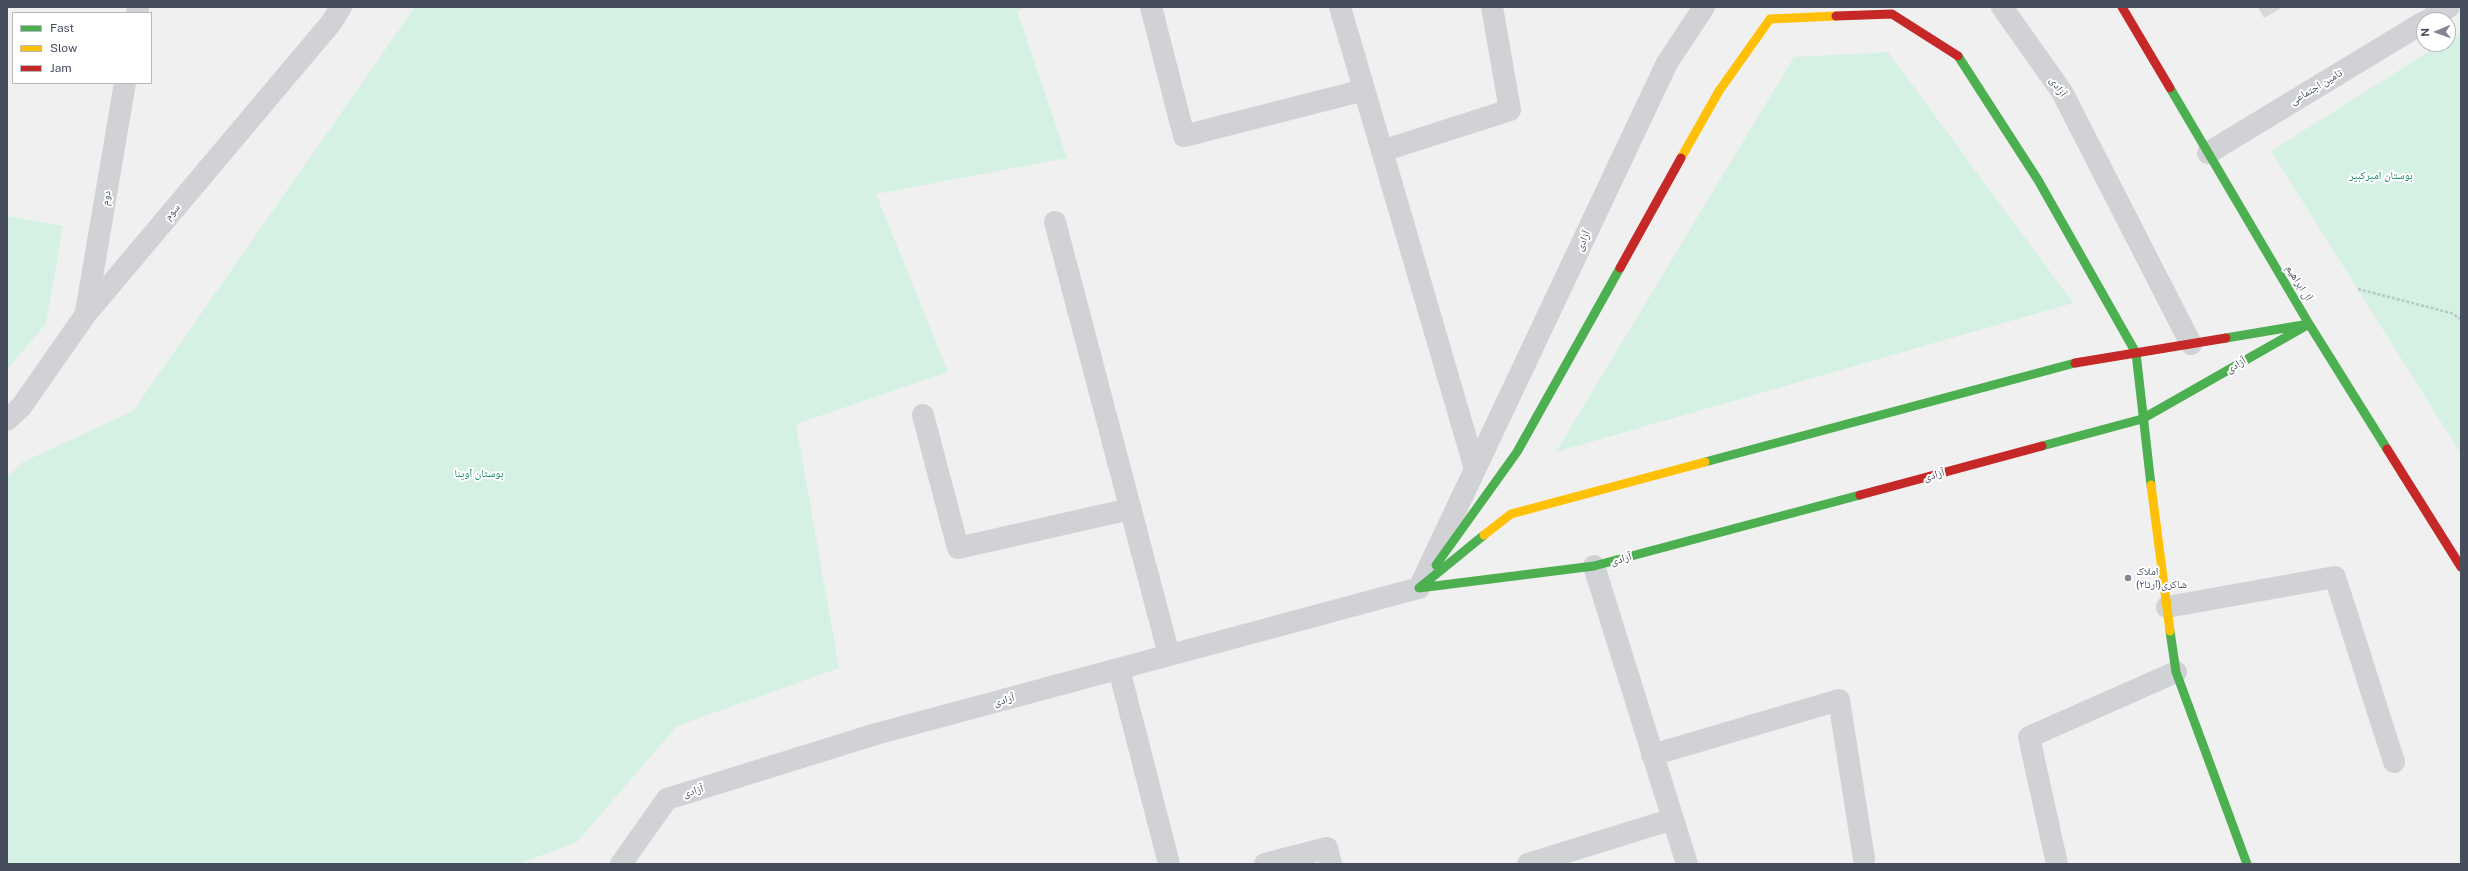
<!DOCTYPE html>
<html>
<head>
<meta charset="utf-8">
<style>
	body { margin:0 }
	#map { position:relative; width:2468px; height:871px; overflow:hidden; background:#f1f0f0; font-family:"Public Sans",sans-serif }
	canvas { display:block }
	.frame { position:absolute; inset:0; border:8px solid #464e5e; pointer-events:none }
	.legend { position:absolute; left:12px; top:12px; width:140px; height:72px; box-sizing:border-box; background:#fff; border:1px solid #b5b8bf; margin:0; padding:5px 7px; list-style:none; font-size:12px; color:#464e5e }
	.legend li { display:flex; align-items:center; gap:8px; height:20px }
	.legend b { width:20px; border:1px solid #b5b8bf }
	.north { position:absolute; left:2416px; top:12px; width:40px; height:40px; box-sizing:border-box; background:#fff; border:1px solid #b5b8bf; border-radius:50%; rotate:268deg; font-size:11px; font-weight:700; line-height:16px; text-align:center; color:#464e5e }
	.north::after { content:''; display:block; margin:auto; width:14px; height:18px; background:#828791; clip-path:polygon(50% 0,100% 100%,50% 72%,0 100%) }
</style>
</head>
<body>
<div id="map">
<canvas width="2468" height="871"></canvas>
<div class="frame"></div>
<ul class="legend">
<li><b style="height:5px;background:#4caf50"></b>Fast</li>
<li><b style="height:5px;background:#ffc107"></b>Slow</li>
<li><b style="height:5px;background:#c62828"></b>Jam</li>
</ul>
<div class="north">N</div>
</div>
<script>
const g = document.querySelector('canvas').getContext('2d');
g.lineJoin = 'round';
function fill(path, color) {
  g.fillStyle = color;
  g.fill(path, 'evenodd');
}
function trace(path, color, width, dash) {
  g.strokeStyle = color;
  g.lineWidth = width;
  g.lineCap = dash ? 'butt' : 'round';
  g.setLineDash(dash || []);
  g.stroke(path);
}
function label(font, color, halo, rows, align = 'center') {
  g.font = font + ' "Public Sans","Noto Naskh Arabic",sans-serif';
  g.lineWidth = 4;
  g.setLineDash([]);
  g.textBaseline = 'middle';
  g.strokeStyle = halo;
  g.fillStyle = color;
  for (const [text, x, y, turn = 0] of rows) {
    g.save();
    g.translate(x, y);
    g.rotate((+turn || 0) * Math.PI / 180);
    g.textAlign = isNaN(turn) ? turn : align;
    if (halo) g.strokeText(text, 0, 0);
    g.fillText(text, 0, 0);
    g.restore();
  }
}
fill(new Path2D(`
	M415 7H1027L1017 11 1067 158 876 194 948 372 796 424 839 668 677 726 577 842 518 864H7V477L23 462 133 411Z
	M2461 32V454L2271 151 2441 44H2448V40Z
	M1888 52 2073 303 1556 452 1794 57Z
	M7 216 63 226 46 323 7 370Z`), '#d4f1e4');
fill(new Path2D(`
	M2258 7H2283L2264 18Z`), '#d6d7d9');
trace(new Path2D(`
	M2358 289 2451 313 2461 319`), '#bbc7c6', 2.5, [3, 2]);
trace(new Path2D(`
	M1151 7 1184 136 1364 90
	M1340 7 1475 469
	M2002 7 2062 92 2191 344
	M137 13 138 7
	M2428 20 2449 7
	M1382 151 1510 110 1492 7
	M2208 153 2424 22
	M1055 222 1169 655
	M86 312 125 83
	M923 415 958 548 1130 509
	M7 420 21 407 86 314 331 23 341 7
	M1594 566 1687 864
	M2167 607 2335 577 2394 762
	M1119 669 1169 864
	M1652 755 1839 700 1864 859
	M621 864 667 799 876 734 1419 588 1667 63 1704 7
	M1265 864 1327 848 1331 864
	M1528 864 1673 819
	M2057 864 2029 737 2176 672`), '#d1d2d6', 22);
trace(new Path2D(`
	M1958 56 2038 180 2136 353 2151 485
	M2170 88 2309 324 2387 449
	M2226 338 2309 324
	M2042 446 2142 419 2309 324
	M1705 462 2075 363
	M1484 535 1419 588 1594 566 1860 495
	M1436 565 1517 452 1620 268
	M2170 631 2176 672 2247 864`), '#4caf50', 9);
trace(new Path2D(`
	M1681 158 1719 91 1770 19 1836 16
	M2151 485 2170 631
	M1484 535 1511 514 1705 462`), '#ffc107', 9);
trace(new Path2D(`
	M2122 7 2170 88
	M1836 16 1892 14 1958 56
	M1620 268 1681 158
	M2075 363 2226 338
	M2387 449 2461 567
	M1860 495 2042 446`), '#c62828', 9);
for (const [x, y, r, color] of [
	[2128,578,4,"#828791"]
]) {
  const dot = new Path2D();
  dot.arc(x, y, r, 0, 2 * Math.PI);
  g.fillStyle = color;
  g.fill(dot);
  trace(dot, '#fff', 1.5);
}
label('11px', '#464e5e', '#fff', [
	["آزادی",2058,87,57],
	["تامین اجتماعی",2316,87,-31],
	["دوم",106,198,-80],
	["سوم",172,212,-50],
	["آزادی",1583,241,-65],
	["آل ابراهیم",2299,283,59],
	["آزادی",2236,365,-30],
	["آزادی",1934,475,-15],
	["آزادی",1621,559,-15],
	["آزادی",1004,700,-15],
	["آزادی",693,791,-17]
]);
label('11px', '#128462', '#fff', [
	["بوستان امیرکبیر",2381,176],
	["بوستان آوینا",479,474]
]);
label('11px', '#464e5e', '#fff', [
	["املاک",2136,572],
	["شاکری(آرتا۲)",2136,585]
], 'left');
</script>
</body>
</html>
